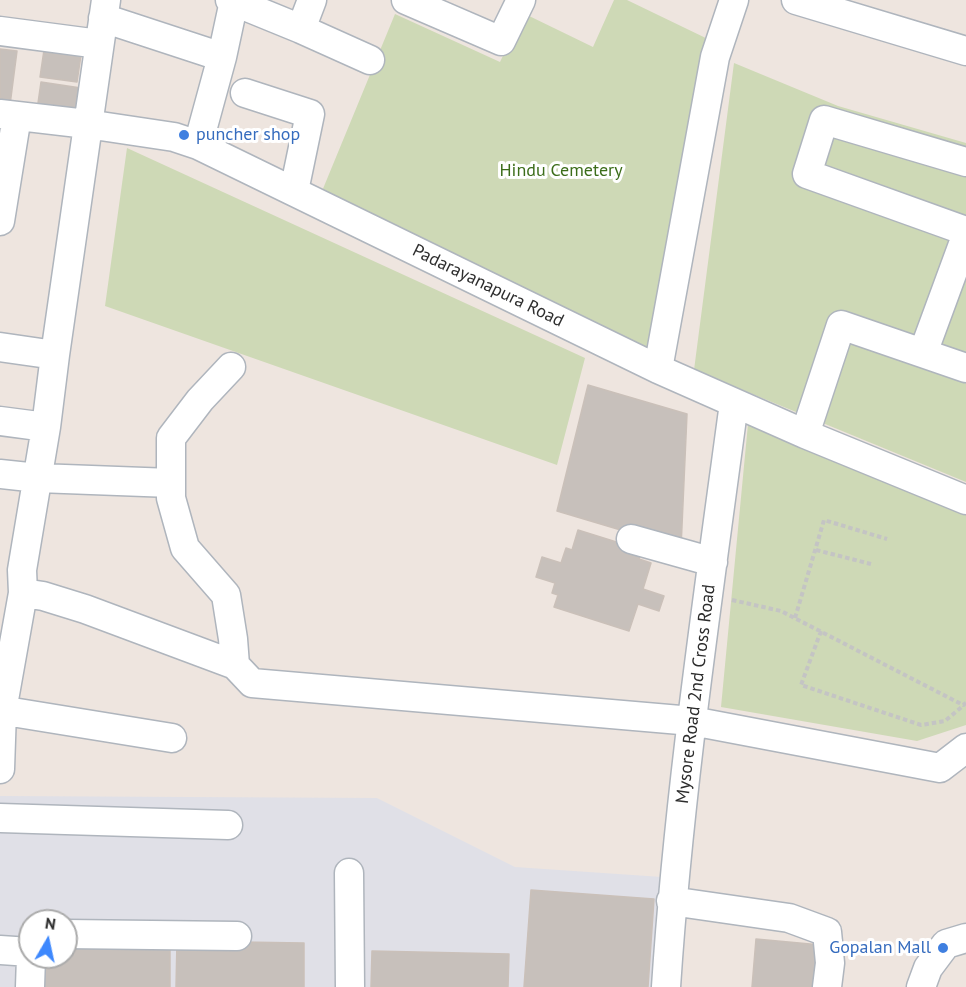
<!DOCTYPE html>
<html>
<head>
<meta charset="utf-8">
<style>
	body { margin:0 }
	#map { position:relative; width:966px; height:987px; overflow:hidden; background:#eee5df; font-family:"PT Sans",sans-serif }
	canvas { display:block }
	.north { position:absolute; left:18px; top:909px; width:60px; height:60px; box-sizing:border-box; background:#fff; border:2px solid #ababab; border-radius:50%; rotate:9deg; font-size:16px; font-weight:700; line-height:24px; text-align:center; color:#2d2d2d }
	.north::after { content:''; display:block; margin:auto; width:21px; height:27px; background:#3e88fd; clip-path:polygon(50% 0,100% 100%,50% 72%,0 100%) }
</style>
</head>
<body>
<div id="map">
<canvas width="966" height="987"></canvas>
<div class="north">N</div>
</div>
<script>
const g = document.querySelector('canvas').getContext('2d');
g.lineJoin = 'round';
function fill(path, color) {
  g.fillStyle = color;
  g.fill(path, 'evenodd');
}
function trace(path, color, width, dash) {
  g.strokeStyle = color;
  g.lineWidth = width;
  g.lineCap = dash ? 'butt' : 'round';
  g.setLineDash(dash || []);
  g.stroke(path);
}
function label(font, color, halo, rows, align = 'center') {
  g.font = font + ' "PT Sans",sans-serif';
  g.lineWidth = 6;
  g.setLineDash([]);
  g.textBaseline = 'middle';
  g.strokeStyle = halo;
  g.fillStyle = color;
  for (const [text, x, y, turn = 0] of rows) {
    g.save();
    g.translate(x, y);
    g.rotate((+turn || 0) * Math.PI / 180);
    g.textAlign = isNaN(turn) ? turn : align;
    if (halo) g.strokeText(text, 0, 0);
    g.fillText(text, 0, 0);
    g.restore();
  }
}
fill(new Path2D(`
	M0 796 377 798 515 867 662 877 654 987H0ZM30 921H66V957H30Z`), '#e0e0e7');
fill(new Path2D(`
	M614 0H627L714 42 652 350 320 196 395 14 500 62 523 13 593 47Z
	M734 63 838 106 966 143V482L694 370Z
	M127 148 585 358 557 465 105 306Z
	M748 424 966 513V725L917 741 721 707Z`), '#ced9b6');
const building = new Path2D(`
	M0 49 17 51 10 105 0 104Z
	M44 50 81 55 77 82 40 77Z
	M41 82 81 88 77 115 37 110Z
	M588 385 687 414 681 548 557 511Z
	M578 530 642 550 639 559 651 563 643 589 664 596 659 611 638 604 629 631 554 607 558 595 552 593 555 583 536 577 542 557 561 563 566 548 572 550Z
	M531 890 654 899 648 987H524Z
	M66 938 170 939V987H34V957H66Z
	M756 939 821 945 817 987H752Z
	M177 941 304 943V987H176Z
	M372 951 509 954 508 987H371Z`);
fill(building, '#c7c0bb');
trace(building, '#cac0b9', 1.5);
const minor = new Path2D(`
	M230 0 301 29 312 0
	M406 0 501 41 521 0
	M796 0 966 51
	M103 18 222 57
	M301 29 370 60
	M0 31 99 44
	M245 93 310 114 294 191
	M0 114 87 124 174 137 198 145 658 369 805 434 966 500
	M198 145 222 57 234 1
	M966 162 824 120 807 174 966 231
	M0 221 17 116
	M0 347 55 355
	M923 353 966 236
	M231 367 200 400 171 438V498L185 548 226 595 233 639 235 665
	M658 369 715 57 734 0
	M0 421 46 427
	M805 434 841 325 966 368
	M0 474 38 478 171 483
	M631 539 713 562
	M23 593 43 596 85 609 235 665 252 683 692 721 940 768 966 748
	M0 710 172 738
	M0 769 2 711 23 593 22 570 46 427 55 355 106 0
	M0 818 228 825
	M349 873 350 987
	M671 901 789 918 827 932 830 963 827 987
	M66 934 237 936
	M0 950 30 952
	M30 987 31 957
	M666 987C679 791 708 597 734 403
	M921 987 928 968 946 944 966 938`);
trace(minor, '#afb5bd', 31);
trace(new Path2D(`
	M816 550 871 564
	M732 600 781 611 963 705 966 703
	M795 618 824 520 887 539
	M821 631 801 685 921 725 945 721 964 705`), '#c4c4c4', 4, [4.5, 3]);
trace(minor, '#fff', 28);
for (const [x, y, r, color] of [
	[184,135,6,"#3f7fe0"],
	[943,948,6,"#3f7fe0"]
]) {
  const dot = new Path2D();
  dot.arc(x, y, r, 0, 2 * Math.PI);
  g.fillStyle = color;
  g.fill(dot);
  trace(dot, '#fff', 2);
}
label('18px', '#366cbe', '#fff', [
	["puncher shop",196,135],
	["Gopalan Mall",931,948,"right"]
], 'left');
label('18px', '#3c6d1a', '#fff', [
	["Hindu Cemetery",561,171]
]);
label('18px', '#2d2d2d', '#fff', [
	["Padarayanapura Road",488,286,26],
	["Mysore Road 2nd Cross Road",696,694,-83]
]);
</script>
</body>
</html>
